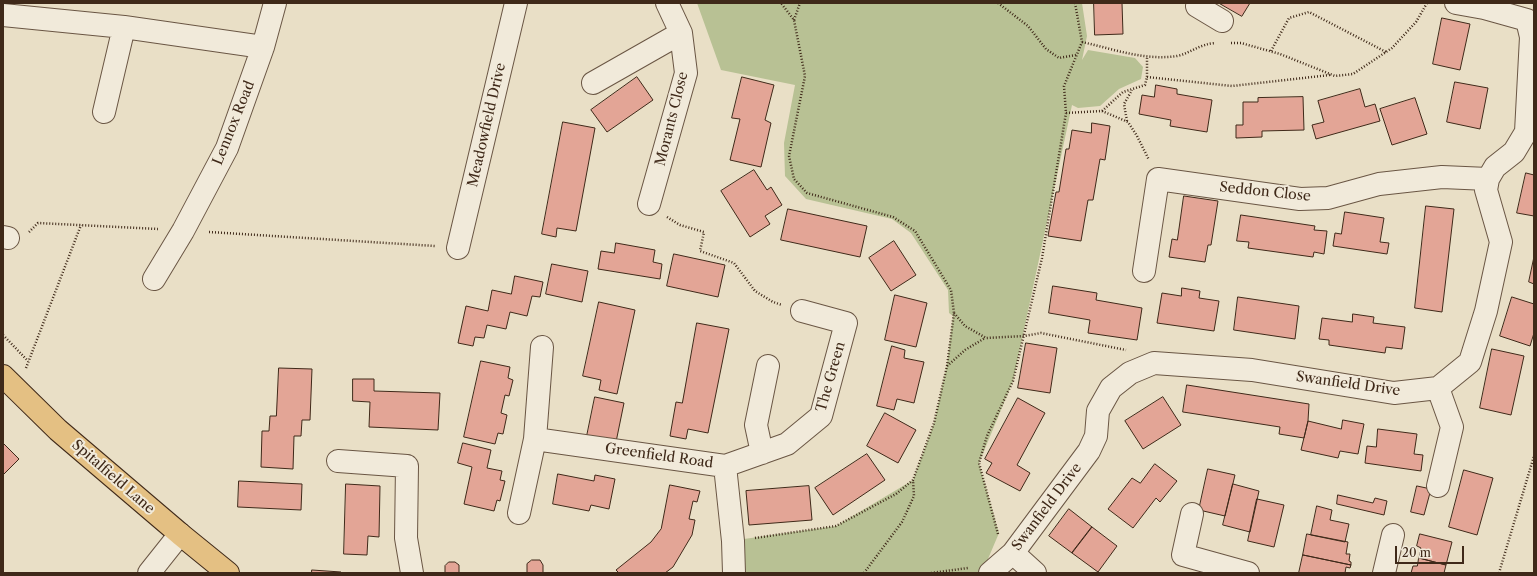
<!DOCTYPE html>
<html>
<head>
<meta charset="utf-8">
<style>
	body { margin:0 }
	#map { position:relative; width:1537px; height:576px; overflow:hidden; background:#e9dfc6; font-family:"Libre Caslon Text",serif }
	canvas { display:block }
	.frame { position:absolute; inset:0; border:4px solid #3f2919; pointer-events:none }
	.scale { position:absolute; left:1395px; top:546px; width:69px; height:18px; box-sizing:border-box; border:2px solid #3f2919; border-top:0; padding-left:5px; font-size:12px; line-height:14px; white-space:nowrap; color:#3f2919; -webkit-text-stroke:3px #f1eada; paint-order:stroke }
</style>
</head>
<body>
<div id="map">
<canvas width="1537" height="576"></canvas>
<div class="frame"></div>
<div class="scale">20 m</div>
</div>
<script>
const g = document.querySelector('canvas').getContext('2d');
g.lineJoin = 'round';
function fill(path, color) {
  g.fillStyle = color;
  g.fill(path, 'evenodd');
}
function trace(path, color, width, dash) {
  g.strokeStyle = color;
  g.lineWidth = width;
  g.lineCap = dash ? 'butt' : 'round';
  g.setLineDash(dash || []);
  g.stroke(path);
}
function label(font, color, halo, rows, align = 'center') {
  g.font = font + ' "Libre Caslon Text",serif';
  g.lineWidth = 4;
  g.setLineDash([]);
  g.textBaseline = 'middle';
  g.strokeStyle = halo;
  g.fillStyle = color;
  for (const [text, x, y, turn = 0] of rows) {
    g.save();
    g.translate(x, y);
    g.rotate((+turn || 0) * Math.PI / 180);
    g.textAlign = isNaN(turn) ? turn : align;
    if (halo) g.strokeText(text, 0, 0);
    g.fillText(text, 0, 0);
    g.restore();
  }
}
fill(new Path2D(`
	M697 3H1082L1087 36 1082 60 1088 50 1135 58 1143 67 1141 79 1119 89 1100 106 1078 108 1072 105 1013 381 979 463 999 533 982 573H743L744 539 836 526 913 480 934 423 947 364 953 316 949 313 948 290 911 233 892 219 806 199 785 176 784 143 795 85 721 70Z`), '#b8c194');
const building = new Path2D(`
	M1094 3H1122L1123 34 1095 35Z
	M1219 3H1250L1242 16Z
	M1442 18 1470 24 1460 70 1433 64Z
	M637 77 653 100 607 132 591 110Z
	M742 77 774 85 765 120 771 123 761 167 730 160 740 119 732 118Z
	M1455 82 1488 88 1480 129 1447 122Z
	M1156 85 1177 89V94L1212 100 1207 132 1170 126 1171 120 1139 114 1142 95 1154 97Z
	M1360 89 1365 107 1375 104 1380 121 1316 139 1312 125 1324 122 1318 101Z
	M1303 97 1304 130 1262 131V137L1236 138V125H1243V102H1258V98Z
	M1415 98 1427 134 1392 145 1380 109Z
	M563 122 595 128 576 231 557 228 556 237 542 234Z
	M1092 123 1110 126 1105 160 1100 159 1093 200H1088L1081 241 1048 236 1056 192H1059L1066 149H1069L1072 130 1091 133Z
	M754 170 767 190 771 187 782 205 765 216 770 224 750 237 721 191Z
	M1526 173 1534 175V216L1517 213Z
	M1184 196 1218 201 1211 245H1208L1205 262 1169 257 1172 239 1177 240Z
	M1426 206 1454 209 1442 312 1415 308Z
	M788 209 867 226 860 257 781 240Z
	M1345 212 1384 218 1380 242 1389 243 1387 254 1333 246 1335 233 1341 234Z
	M1241 215 1315 226 1314 230 1327 231 1324 254 1314 252 1313 257 1248 248 1249 242 1237 241Z
	M894 241 916 275 891 291 869 258Z
	M616 243 655 250 653 262 662 264 660 279 598 269 601 251 614 253Z
	M674 254 725 265 718 297 667 286Z
	M1534 257V284L1529 282Z
	M552 264 588 271 582 302 546 294Z
	M515 276 543 282 540 297 532 296 527 316 510 312 506 329 487 325 484 338 475 337 473 346 458 343 466 306 488 311 492 290 511 294Z
	M1053 286 1097 293 1096 300 1142 308 1137 340 1088 333 1090 320 1049 313Z
	M1182 288 1200 291 1199 298 1219 301 1214 331 1157 323 1162 293 1181 296Z
	M895 295 927 303 916 347 885 340Z
	M1238 297 1299 306 1295 339 1234 330Z
	M1512 297 1534 304V333L1530 346 1500 336Z
	M599 302 635 310 617 394 599 390 601 380 583 376Z
	M1353 314 1374 317 1373 323 1405 327 1402 349 1386 347 1385 353 1329 345V340L1319 339 1322 318 1352 322Z
	M697 323 729 329 708 433 688 429 686 439 670 436 676 402 682 403Z
	M1026 343 1057 348 1050 393 1018 388Z
	M892 346 905 350 904 358 924 362 914 403 897 399 894 410 877 406Z
	M1492 349 1524 356 1511 415 1480 408Z
	M481 361 510 367 508 378 513 380 509 396 505 395 501 413 507 415 503 434 498 433 495 444 464 437Z
	M279 368 312 369 310 420H302L301 436H294L293 469 261 467 262 431H269L270 416H276Z
	M353 379H374V391L440 393 438 430 369 427 370 402 353 401Z
	M1187 385 1309 404 1308 421 1304 438 1279 434 1280 427 1183 412Z
	M595 397 624 403 616 442 587 436Z
	M1163 397 1181 425 1143 449 1125 421Z
	M1018 398 1045 413 1017 465 1030 473 1020 491 986 473 992 463 985 459Z
	M885 413 916 430 898 463 867 446Z
	M1343 420 1364 424 1358 454 1340 451 1338 458 1301 450 1308 421 1341 429Z
	M1378 429 1417 434 1414 454 1423 455 1421 471 1365 463 1367 446 1376 447Z
	M3 443 19 459 3 475Z
	M463 443 491 450 487 468 502 471 500 480 505 481 500 501 497 500 494 511 464 504 472 467 458 463Z
	M867 454 885 480 833 515 815 488Z
	M1155 464 1177 481 1160 502 1156 498 1133 528 1108 509 1132 478 1140 483Z
	M1208 469 1235 475 1225 516 1199 510Z
	M1464 470 1493 478 1477 535 1449 527Z
	M558 474 594 481 595 475 615 479 609 509 591 505 589 511 553 504Z
	M239 481 302 484 301 510 238 507Z
	M346 484 380 486 379 537 368 536 367 555 344 554Z
	M1233 484 1259 491 1250 532 1223 525Z
	M670 485 700 491 697 502 693 501 689 519 695 520 692 535 673 567 665 573H619L616 570 651 542 661 529Z
	M809 486 812 520 749 525 746 491Z
	M1417 486 1431 489 1424 515 1411 512Z
	M1338 495 1373 503 1375 498 1387 501 1384 515 1337 504Z
	M1257 499 1284 505 1274 547 1248 541Z
	M1317 506 1332 510 1330 520 1349 524 1345 542 1311 535Z
	M1069 509 1092 527 1072 553 1049 536Z
	M1092 527 1117 546 1098 572 1072 553Z
	M1307 534 1348 542 1346 554H1350L1349 561 1351 562V565L1303 555Z
	M1420 534 1452 542 1446 565 1419 558 1421 548 1417 546Z
	M1303 555 1351 565 1350 568 1346 567 1345 573H1299Z
	M1419 558 1446 565 1444 573H1411L1413 566H1417Z
	M532 560H540L543 565V573H527V564Z
	M449 562H455L459 565V573H445V566Z
	M312 570 341 572V573H312Z`);
fill(building, '#e3a596');
trace(building, '#3f2919', 1);
const minor = new Path2D(`
	M1456 3 1484 8 1527 20
	M1197 6 1222 21
	M3 15 124 27 263 47
	M593 83 681 33
	M104 112 124 27
	M649 204 686 73 681 33 667 3
	M3 237 8 238
	M458 248 516 3
	M1144 271 1158 179 1300 199 1328 198 1379 184 1442 177 1488 179
	M154 279 183 231 227 148 263 47 275 3
	M1438 388 1452 427 1438 486
	M535 439 725 466 733 541 734 573
	M762 453 756 425 768 366
	M338 461 407 466 406 538 412 573
	M725 466 787 444 821 416 846 323 802 311
	M519 513 535 439 542 347
	M1192 514 1183 555 1248 573
	M1013 553 1035 573
	M149 573 180 534
	M990 573 1013 553 1089 451 1096 436 1098 411 1111 388 1130 373 1154 363 1252 370 1394 393 1438 388 1470 362 1486 311 1501 242 1486 190 1488 179 1495 167 1514 152 1526 132 1531 37 1527 20
	M1384 573 1393 535`);
const major = new Path2D(`
	M3 376 58 430 180 534 228 573`);
trace(minor, '#6a5644', 24);
trace(major, '#3f2919', 24);
trace(new Path2D(`
	M998 3 1028 26 1046 49 1059 58 1076 55
	M794 20 800 3
	M1082 42C1113 49 1145 61 1177 56 1191 53 1199 44 1216 43
	M1231 43H1241L1280 54 1335 76 1353 74 1392 48 1416 22 1427 3
	M1271 51 1289 18 1309 12 1386 52
	M1147 77 1232 86 1330 75
	M1102 111 1123 92 1145 85 1147 77V58
	M1066 113 1102 111 1128 122 1137 136 1149 160
	M1127 121 1124 104 1132 90
	M667 217 680 225 704 232 700 251 734 263 755 291 773 302 782 305
	M29 232 38 223 158 229
	M209 232 435 246
	M954 313 965 326 986 338 1024 336 1041 333 1126 350
	M3 335 28 361
	M947 366 965 350 985 338
	M26 368 81 225
	M998 534 979 463 987 436 1013 381 1042 258 1066 113 1064 86 1082 42 1075 3
	M755 538 836 526 896 494 913 480 934 423 947 366 954 313 951 290 915 231 893 217 807 193 794 179 789 156 805 76 794 20 781 3
	M864 573 902 522 914 496 913 480
	M931 573 968 568
	M1499 573 1534 456`), '#3f2919', 2.5, [1, 2]);
trace(minor, '#f1eada', 22);
trace(major, '#e4c083', 22);
label('14px', '#3f2919', '#f1eada', [
	["Morants Close",672,119,-76],
	["Lennox Road",234,123,-68],
	["Meadowfield Drive",487,125,-77],
	["Seddon Close",1265,192,6],
	["The Green",831,377,-74],
	["Swanfield Drive",1348,384,8],
	["Greenfield Road",659,456,8],
	["Spitalfield Lane",113,477,41],
	["Swanfield Drive",1047,507,-53]
]);
</script>
</body>
</html>
